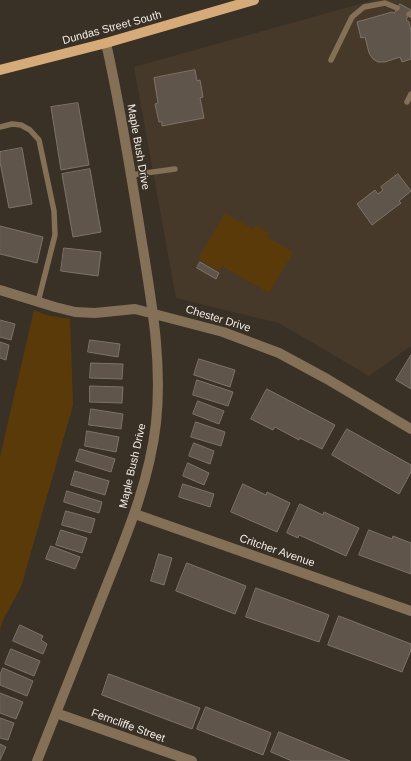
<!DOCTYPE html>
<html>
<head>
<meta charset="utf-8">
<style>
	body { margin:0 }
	canvas { display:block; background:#393026 }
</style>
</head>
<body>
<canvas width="411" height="761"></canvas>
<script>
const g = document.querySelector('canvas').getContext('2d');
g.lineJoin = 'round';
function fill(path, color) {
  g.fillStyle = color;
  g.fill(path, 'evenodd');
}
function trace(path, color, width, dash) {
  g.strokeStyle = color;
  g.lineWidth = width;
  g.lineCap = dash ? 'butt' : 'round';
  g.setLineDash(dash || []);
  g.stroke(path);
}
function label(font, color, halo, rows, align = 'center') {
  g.font = font + ' Helvetica,sans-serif';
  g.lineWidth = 3;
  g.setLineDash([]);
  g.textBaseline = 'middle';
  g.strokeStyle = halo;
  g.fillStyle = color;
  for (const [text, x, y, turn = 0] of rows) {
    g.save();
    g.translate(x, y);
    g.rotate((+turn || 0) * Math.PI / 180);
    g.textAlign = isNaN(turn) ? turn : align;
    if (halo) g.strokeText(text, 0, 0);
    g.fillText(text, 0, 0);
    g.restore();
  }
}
fill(new Path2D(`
	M374 0H411V346L369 376 279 323 176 298 134 67Z`), '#46392a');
fill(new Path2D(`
	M225 213 253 229 256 225 269 233 267 237 293 252 269 293 222 266 219 271 198 259Z
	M34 310 46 315 70 319 73 405 21 587 4 618 0 629V457Z`), '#5b3a0a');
const building = new Path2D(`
	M400 4 411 10 406 20 409 22 411 31V59L402 62 400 57 385 62H378L373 59 369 53 365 37 361 38 357 22 392 12 394 13Z
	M195 70 197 81 200 80 203 97 200 98 204 118 162 126V122H159L155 104 158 103 154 78Z
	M78 103 89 165 61 170 51 107Z
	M22 148 32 204 9 208 0 162V152Z
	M90 169 101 232 73 237 62 174Z
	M398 174 411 191 399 201 401 203 372 225 357 204 375 190 378 194 383 190 381 187Z
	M0 226 43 237 37 263 0 254Z
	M64 248 101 252 98 276 61 271Z
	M200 262 219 273 216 279 197 268Z
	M0 320 15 324 11 340 0 337Z
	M90 340 120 344 118 357 88 352Z
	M0 342 9 345 6 360 0 358Z
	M411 355V389L396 380Z
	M199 359 235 370 230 387 194 375Z
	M91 363 123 364 122 379 90 378Z
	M197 380 233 392 228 406 193 395Z
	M90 386 123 387 122 403 90 402Z
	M267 389 335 425 322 449 300 438 299 440 275 427 273 430 251 419Z
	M198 401 224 411 219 424 193 414Z
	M91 409 123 414 121 429 89 425Z
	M196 422 225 432 221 446 191 437Z
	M347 429 411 465V472L399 494 332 455Z
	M87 431 119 437 116 452 85 446Z
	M194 443 214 451 210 464 189 456Z
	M80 449 115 459 111 472 76 461Z
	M188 463 209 473 204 485 183 476Z
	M75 471 109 481 105 495 71 485Z
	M183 484 214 494 210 507 179 497Z
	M243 484 266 495 267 492 290 503 277 532 231 512Z
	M67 491 102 502 99 513 64 502Z
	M300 504 323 515 324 512 359 528 346 556 299 535 298 538 287 533Z
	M66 511 95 519 91 533 62 525Z
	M61 530 87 538 82 553 56 545Z
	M369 530 392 539 393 536 411 543V574L359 555Z
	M51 546 80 557 75 569 46 559Z
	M159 554 172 558 164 585 151 581Z
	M187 563 246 586 235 614 176 591Z
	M256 588 329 615 319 642 246 617Z
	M339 616 411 644V650L402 672 328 645Z
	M20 625 43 636 41 640 47 644 43 654 13 641Z
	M11 649 40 661 34 676 5 664Z
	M3 668 33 681 27 696 0 685V675Z
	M109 674 200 708 192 729 102 695Z
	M0 693 23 702 16 719 0 713Z
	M206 707 271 733 263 755 197 729Z
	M0 718 14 723 8 740 0 738Z
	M279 732 350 761H292L271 752Z
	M0 744 6 747 0 760Z`);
fill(building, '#5f554a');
trace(building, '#7d7368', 1);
trace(new Path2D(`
	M409 14 411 15
	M331 60 352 17 364 7 385 3 397 8
	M407 102 411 94
	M0 127 12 124 21 125 30 130 39 140 54 211 55 235 38 302
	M131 175 175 169`), '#846f57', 5.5);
trace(new Path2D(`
	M0 290 55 307 75 312 95 313 135 309 223 332 279 353 327 379 411 429
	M135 514 411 611
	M56 713 192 761
	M37 761C61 700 86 639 110 577 130 527 150 477 156 423 163 358 150 294 140 230 130 168 120 105 106 43`), '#846f57', 10);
trace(new Path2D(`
	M0 70 106 43 254 0`), '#d6ab79', 10);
label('11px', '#f3ede7', '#393026', [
	["Dundas Street South",112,28,-15],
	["Maple Bush Drive",138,147,80],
	["Chester Drive",218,319,17],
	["Maple Bush Drive",133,466,-77],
	["Critcher Avenue",277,551,19],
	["Ferncliffe Street",128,726,20]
]);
</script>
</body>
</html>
